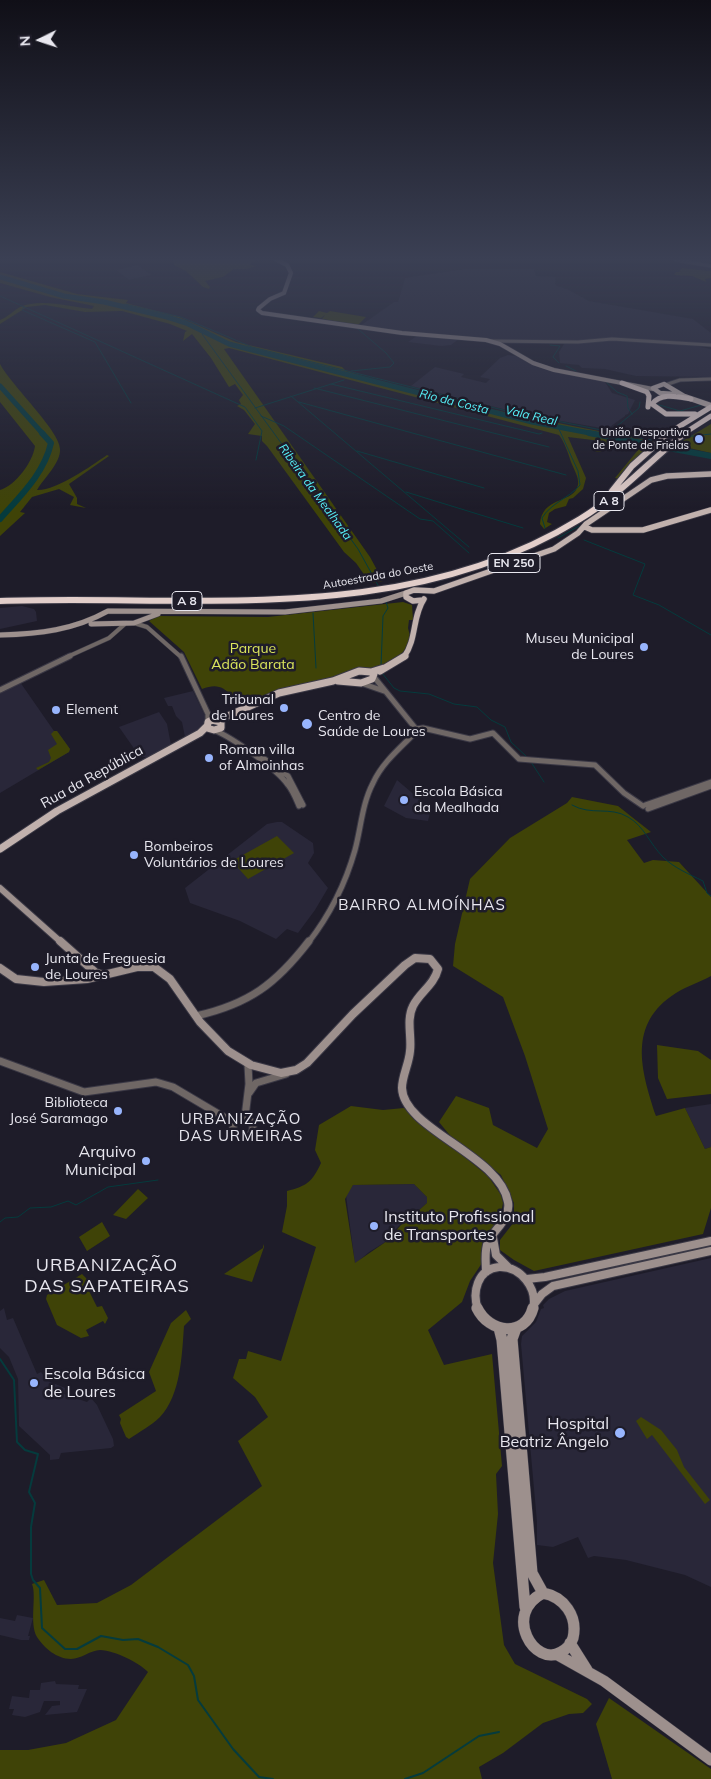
<!DOCTYPE html>
<html>
<head>
<meta charset="utf-8">
<style>
	body { margin:0 }
	#map { position:relative; width:711px; height:1779px; overflow:hidden; background:#1e1c29; font-family:Mulish,sans-serif }
	canvas { display:block }
	.north { position:absolute; left:15px; top:15px; width:50px; height:50px; -webkit-text-stroke:4px #1e1c29; paint-order:stroke; rotate:266deg; font-size:14px; font-weight:700; line-height:20px; text-align:center; color:#e8e7ef }
	.north::after { content:''; display:block; margin:auto; width:18px; height:22px; background:#e8e7ef; clip-path:polygon(50% 0,100% 100%,50% 72%,0 100%) }
</style>
</head>
<body>
<div id="map">
<canvas width="711" height="1779"></canvas>
<div class="north">N</div>
</div>
<script>
const g = document.querySelector('canvas').getContext('2d');
g.lineJoin = 'round';
function fill(path, color) {
  g.fillStyle = color;
  g.fill(path, 'evenodd');
}
function trace(path, color, width, dash) {
  g.strokeStyle = color;
  g.lineWidth = width;
  g.lineCap = dash ? 'butt' : 'round';
  g.setLineDash(dash || []);
  g.stroke(path);
}
function label(font, color, halo, rows, align = 'center') {
  g.font = font + ' Mulish,sans-serif';
  g.lineWidth = 5;
  g.setLineDash([]);
  g.textBaseline = 'middle';
  g.strokeStyle = halo;
  g.fillStyle = color;
  for (const [text, x, y, turn = 0] of rows) {
    g.save();
    g.translate(x, y);
    g.rotate((+turn || 0) * Math.PI / 180);
    g.textAlign = isNaN(turn) ? turn : align;
    if (halo) g.strokeText(text, 0, 0);
    g.fillText(text, 0, 0);
    g.restore();
  }
}
fill(new Path2D(`
	M138 265 151 275 129 280 116 270Z
	M464 269H534L536 276 556 277 555 284 557 286 567 289 589 301 693 319 711 333V346L690 345 711 349V377L636 376 605 369 582 368 579 365 560 363 559 352 564 344 587 342 459 339 451 345 441 346 408 342 417 336 360 326 394 302H398L405 278Z
	M508 355 516 356 529 362 605 382 612 393 635 400 628 414 625 415V416L607 429 527 415 411 386 435 367 464 374 461 377 486 383 490 379 480 377 500 358Z
	M22 606 34 609 36 612 37 621 0 629V608Z
	M20 682 54 731H57L70 749 69 752 0 793V693Z
	M193 691 207 720 200 729 185 737 182 722 176 716 172 706H168L164 698Z
	M159 712 167 724 171 745 149 757H140L119 727Z
	M397 780 431 809 428 821 406 818 384 806Z
	M277 822H282L313 843 314 853 308 863 328 888 315 910 298 933 287 929 276 939 240 921 190 903 185 888 267 824Z
	M711 1104V1147L705 1149 685 1108Z
	M414 1184 427 1197V1203L417 1212 411 1214 392 1233 387 1241 369 1252 355 1264 346 1195 353 1185Z
	M711 1258V1587L685 1575 626 1560 594 1556 588 1558 578 1537 553 1547 537 1545V1522L521 1344 522 1336 536 1322 541 1309 544 1308 543 1305 549 1299 565 1291Z
	M4 1308 7 1320 13 1318 37 1374 41 1372 48 1381 65 1388 64 1394 87 1402 91 1398 97 1405 113 1439 114 1446 111 1448 61 1453 59 1459 50 1460V1455L19 1426 18 1379 9 1357 0 1348V1311Z
	M17 1615 33 1618 28 1636H30L29 1640H21L0 1635V1618L15 1621Z
	M55 1681 56 1684 79 1685 78 1689H87L77 1712 45 1715 52 1706 60 1705V1701H44L40 1712 25 1717 12 1715 14 1709H9L12 1696 29 1698 30 1690H40L41 1683Z`), '#292739');
fill(new Path2D(`
	M172 260H260L254 261 250 265 257 266 247 269H234L223 277 205 281 210 287 209 289 203 287 186 271 175 266Z
	M682 268 711 271V278L705 279 706 282 692 276 674 275 676 272H681L679 271Z
	M0 272 77 294 128 300 126 303 179 317 236 342 342 367 346 371C446 403 552 422 656 442L620 479 615 478 638 450 610 443 602 451 597 452 595 451 601 441 568 437 586 478 583 489 573 498 569 499 566 506 555 509 549 513 547 522 552 524 544 529 540 524C542 497 571 503 577 488 581 480 574 470 571 462 568 453 565 443 559 435L229 348 224 349 370 557 383 581 370 583 356 563 344 552 267 446 262 441V436L248 434 255 424 244 410 237 406 241 404 239 400 243 395 235 384 229 387 211 358 192 334 183 341 185 332 187 331 170 324 122 311 85 312 45 305 27 307 0 324V320C8 317 13 311 20 307 41 298 70 307 92 309L94 306 50 297 0 283Z
	M319 311 327 313 330 311 366 317 358 325 322 319 325 315 321 318 313 317Z
	M0 364C11 385 60 431 60 449 61 463 43 479 37 490 56 491 91 466 107 455L109 456 69 484 77 498V504L86 508 70 505 74 497 59 489 32 497 20 512 25 513 0 536V490C15 486 33 462 35 446L0 402Z
	M711 424V453L676 445Z
	M403 602 412 605 413 620H409L408 628 411 640 401 655 384 665 249 704C227 700 228 679 202 689L184 652 149 621 158 616 268 617Z
	M54 731H57L70 749 69 752 38 770 36 768 49 762 51 758 48 750 57 744 51 734Z
	M572 797 618 806 651 832 627 840 644 863 653 860 679 862 711 897V976C700 982 687 986 676 993 627 1024 641 1070 656 1116L685 1108 705 1149 711 1147V1208L703 1234 534 1271 514 1260 500 1250V1240L514 1222V1203L501 1175 452 1138 439 1122 456 1096 489 1108 493 1125 537 1148 548 1129 525 1056 503 997 453 966 455 944 470 879 510 838 567 803Z
	M277 836 294 853 248 879 232 861Z
	M657 1045 698 1051 711 1060V1094L667 1099 658 1078Z
	M351 1106 383 1110 404 1108 488 1176 501 1195 503 1203 500 1218 483 1241 482 1263 470 1281 462 1302 428 1330 444 1365 492 1354 502 1466 496 1474 498 1514 493 1563 504 1645 515 1664 587 1699 592 1704 583 1713 569 1714 543 1723 503 1753 479 1767 482 1779H0V1750H28L66 1743 116 1720 148 1672C138 1662 116 1651 100 1650 91 1650 81 1659 71 1659 57 1659 44 1648 37 1637 29 1623 37 1596 32 1584L44 1580 57 1605 97 1603 131 1585 262 1486 238 1441 268 1417 255 1397 233 1378 239 1359H246L248 1351 281 1361 316 1247 282 1232 287 1206V1191C307 1186 312 1182 321 1163L315 1150 319 1125ZM414 1184 427 1197V1203L417 1212 407 1218 387 1241 355 1263 345 1199 353 1185Z
	M138 1189 148 1198 126 1219 113 1215Z
	M102 1222 110 1236 87 1251 79 1237Z
	M263 1244 264 1247 252 1282 224 1274 263 1248Z
	M82 1274 88 1280 85 1283 97 1307 102 1306 108 1318 105 1324 103 1321 86 1330 89 1336 81 1338 57 1325 46 1299 47 1295Z
	M186 1310 191 1319 184 1326C182 1354 181 1395 160 1417 151 1426 139 1432 129 1439L126 1437 120 1423 121 1419 119 1415 156 1391 149 1372 171 1323Z
	M641 1417 661 1430 677 1450 684 1467 710 1500 705 1504 652 1435 647 1439 636 1421Z
	M609 1698 711 1769V1779H612L596 1724Z`), '#3f4307');
trace(new Path2D(`
	M0 296 245 407 262 431 256 460
	M125 304 181 317 252 347 507 411 656 441
	M24 307 22 310 95 342 131 403
	M204 332 202 334 358 549 379 587
	M550 345 560 346 553 357 559 363
	M566 366 576 371
	M351 371 390 367 394 363 386 353 358 329
	M606 382 617 392 627 396 628 408 632 414
	M331 384 539 434 542 433
	M314 388 549 447
	M291 396 469 547
	M299 402 566 475
	M656 404 680 411 701 405
	M255 408 344 380
	M261 416 284 426 420 519 433 521 469 553
	M610 432 639 408 640 402
	M684 437 711 434
	M357 451 484 488
	M406 492 523 528
	M545 528 542 518C551 503 569 498 580 485L578 471 558 427
	M558 538 579 526
	M584 540 645 564 633 595 659 605 711 635
	M313 613 316 668
	M381 666 383 616 388 608 386 602
	M382 673 394 688 400 691 429 694 454 704 477 707 491 720 505 727 511 742 527 757
	M531 762 544 782
	M572 805C591 816 610 806 628 817 644 826 650 844 663 857 674 868 689 874 703 881L707 893 711 896
	M0 1222 5 1218 18 1217 30 1208 51 1207 68 1201 76 1205 108 1187 158 1180`), '#053b3d', 1);
trace(new Path2D(`
	M0 1359 14 1380 17 1442 25 1450 38 1454 29 1492 35 1503 31 1527V1574L33 1580 40 1588 42 1628 65 1649H77L101 1636 123 1640 138 1639 158 1647 188 1665 194 1676 198 1700 233 1749 259 1777 273 1779
	M405 1779 423 1773 479 1736 499 1732`), '#053b3d', 2);
trace(new Path2D(`
	M0 277 64 296 104 302 167 317 186 323 229 344 532 422 595 434
	M0 386 43 434`), '#053b3d', 5);
trace(new Path2D(`
	M589 433 711 456
	M0 519C20 496 44 474 51 443L42 433`), '#053b3d', 6);
const tertiaryFar3 = new Path2D(`
	M676 260 711 266
	M490 341 578 342 612 339 711 345
	M665 385 680 380 711 379`);
const tertiaryFar2 = new Path2D(`
	M134 623 147 627 181 657
	M67 657 109 638 126 623`);
const tertiaryFar1 = new Path2D(`
	M181 656 208 714V722
	M374 677 416 729
	M361 683 384 691
	M0 690 70 656
	M416 729 423 728 470 739 493 733 519 759 595 765 624 793 643 806
	M214 730C233 738 277 769 288 785 293 791 296 799 299 806
	M259 755 288 776 303 805
	M645 805 711 782
	M648 809 711 786
	M308 943C329 916 346 882 355 850 361 828 362 804 373 783 382 763 400 748 415 733L416 729`);
const tertiary = new Path2D(`
	M196 1016C249 1004 276 984 309 941
	M0 1061 84 1092 156 1082 173 1087 227 1119H237
	M249 1093 256 1083 286 1074
	M245 1117 249 1084 248 1065
	M233 1128a10 10 0 1 1 20 0a10 10 0 1 1-20 0Z`);
const secondaryFar4 = new Path2D(`
	M277 260 287 265 291 273 284 293 270 299 259 308 258 310 262 313 402 333 486 340 500 344 533 363 554 370 653 389`);
const secondaryFar3 = new Path2D(`
	M91 624 134 623 158 614
	M0 635C39 634 74 630 108 611L285 612 381 601 406 593`);
const secondaryFar2 = new Path2D(`
	M0 888 62 943`);
const secondaryFar1 = new Path2D(`
	M60 941 96 973 104 975
	M0 968 16 979 44 982 87 979 137 967H154L170 979 200 1022 228 1051 251 1065 281 1073 296 1070 307 1063 353 1014 405 965 415 958 430 959 438 969C434 985 420 992 413 1006 406 1020 412 1037 410 1051 409 1064 402 1076 402 1088 403 1129 500 1155 508 1202 511 1219 494 1229 488 1242 484 1251 486 1262 486 1272
	M493 1238 496 1255 508 1267
	M527 1279 545 1277 711 1241
	M535 1303 542 1294 553 1286 711 1251
	M478 1309C472 1293 477 1269 499 1267 521 1266 538 1289 533 1309`);
const secondary = new Path2D(`
	M477 1308C489 1333 525 1338 533 1308
	M499 1328 502 1340 525 1607
	M516 1328 512 1339 532 1573 543 1593
	M543 1593C564 1597 578 1616 573 1638 571 1644 567 1649 561 1652 535 1668 502 1614 543 1593Z
	M570 1643 587 1670
	M556 1654 604 1681 711 1760`);
const primaryFar2 = new Path2D(`
	M674 394 660 393 653 388 664 384 684 396 711 405
	M685 397 711 406`);
const primaryFar1 = new Path2D(`
	M585 527 592 530H643L711 510
	M423 600 413 601 406 597V593L414 590 434 591 554 549 578 533 586 524 651 480 667 476 711 474
	M404 657C417 639 412 617 424 599`);
const primary = new Path2D(`
	M380 671 405 656
	M338 681 361 683 372 679 374 674
	M212 720 221 722V728L214 730 207 728 208 722Z
	M219 720 279 693 333 681 359 671 371 672 384 668
	M0 849 57 811 200 733 206 727`);
const motorwayFar1 = new Path2D(`
	M622 383 647 392 649 396 648 407
	M691 399C678 397 662 392 652 404L666 414H695
	M667 434 711 407
	M683 434 711 416`);
const motorway = new Path2D(`
	M612 491 632 466 669 433
	M0 601C196 594 403 628 580 519 620 495 649 461 685 433`);
trace(tertiaryFar3, '#3a3845', 4.5);
trace(tertiaryFar2, '#3a3845', 5);
trace(tertiaryFar1, '#3a3845', 7);
trace(tertiary, '#3a3845', 9);
trace(secondaryFar4, '#3a3845', 5);
trace(secondaryFar3, '#3a3845', 6);
trace(secondaryFar2, '#3a3845', 8);
trace(secondaryFar1, '#3a3845', 10);
trace(secondary, '#3a3845', 12);
trace(primaryFar2, '#3a3845', 5.5);
trace(primaryFar1, '#3a3845', 7);
trace(primary, '#3a3845', 9);
trace(motorwayFar1, '#3a3845', 6);
trace(motorway, '#3a3845', 8);
trace(tertiaryFar3, '#6f6765', 3);
trace(tertiaryFar2, '#6f6765', 4);
trace(tertiaryFar1, '#6f6765', 5);
trace(tertiary, '#6f6765', 7);
trace(secondaryFar4, '#9d908d', 4);
trace(secondaryFar3, '#9d908d', 5);
trace(secondaryFar2, '#9d908d', 6);
trace(secondaryFar1, '#9d908d', 8);
trace(secondary, '#9d908d', 11);
trace(primaryFar2, '#c1b1ad', 4.5);
trace(primaryFar1, '#c1b1ad', 5.5);
trace(primary, '#c1b1ad', 7);
trace(motorwayFar1, '#e2ceca', 5);
trace(motorway, '#e2ceca', 6);
const sky = g.createLinearGradient(0, 0, 0, 509);
sky.addColorStop(0, '#100f17');
sky.addColorStop(0.51, '#3b4054');
sky.addColorStop(1, '#3b405400');
g.fillStyle = sky;
g.fillRect(0, 0, 711, 509);
for (const [x, y, r, color] of [
	[699,439,5,"#98b5fd"],
	[644,647,5,"#98b5fd"],
	[284,708,5,"#98b5fd"],
	[56,710,5,"#98b5fd"],
	[307,724,6,"#98b5fd"],
	[209,758,5,"#98b5fd"],
	[404,800,5,"#98b5fd"],
	[134,855,5,"#98b5fd"],
	[35,967,5,"#98b5fd"],
	[118,1111,5,"#98b5fd"],
	[146,1161,5,"#98b5fd"],
	[374,1226,5,"#98b5fd"],
	[34,1383,5,"#98b5fd"],
	[620,1433,6,"#98b5fd"]
]) {
  const dot = new Path2D();
  dot.arc(x, y, r, 0, 2 * Math.PI);
  g.fillStyle = color;
  g.fill(dot);
  trace(dot, '#1e1c29', 2);
}
label('11px', '#e8e7ef', '#1e1c29', [
	["União Desportiva",689,433],
	["de Ponte de Frielas",689,446]
], 'right');
label('11px', '#e8e7ef', '#1e1c29', [
	["Autoestrada do Oeste",378,576,-10]
]);
label('italic 12px', '#56f0f8', '#1e1c29', [
	["Rio da Costa",454,402,14],
	["Vala Real",531,416,13],
	["Ribeira da Mealhada",315,492,54]
]);
for (const [x, y, w] of [
	[609,501,30],
	[514,563,52],
	[187,601,30]
]) {
  const box = new Path2D();
  box.roundRect(x - w / 2, y - 9.5, w, 19, 4);
  g.fillStyle = '#1e1c29';
  g.fill(box);
  trace(box, '#e8e7ef', 1);
}
label('bold 12px', '#e8e7ef', null, [
	["A 8",609,501],
	["EN 250",514,563],
	["A 8",187,601]
]);
label('14px', '#e8e7ef', '#1e1c29', [
	["Museu Municipal",634,639,"right"],
	["de Loures",634,655,"right"],
	["Tribunal",274,700,"right"],
	["de Loures",274,716,"right"],
	["Element",66,710],
	["Centro de",318,716],
	["Saúde de Loures",318,732],
	["Roman villa",219,750],
	["of Almoinhas",219,766],
	["Escola Básica",414,792],
	["da Mealhada",414,808],
	["Bombeiros",144,847],
	["Voluntários de Loures",144,863],
	["Junta de Freguesia",45,959],
	["de Loures",45,975],
	["Biblioteca",108,1103,"right"],
	["José Saramago",108,1119,"right"]
], 'left');
label('14px', '#dbe55c', '#1e1c29', [
	["Parque",253,649],
	["Adão Barata",253,665]
]);
label('14px', '#e8e7ef', '#1e1c29', [
	["Rua da República",92,777,-29]
]);
g.letterSpacing = '1px';
label('15px', '#e8e7ef', '#1e1c29', [
	["BAIRRO ALMOÍNHAS",422,905],
	["URBANIZAÇÃO",241,1119],
	["DAS URMEIRAS",241,1136]
]);
g.letterSpacing = '0px';
label('16px', '#e8e7ef', '#1e1c29', [
	["Arquivo",136,1152],
	["Municipal",136,1170],
	["Instituto Profissional",384,1217,"left"],
	["de Transportes",384,1235,"left"],
	["Escola Básica",44,1374,"left"],
	["de Loures",44,1392,"left"],
	["Hospital",609,1424],
	["Beatriz Ângelo",609,1442]
], 'right');
g.letterSpacing = '1px';
label('18px', '#e8e7ef', '#1e1c29', [
	["URBANIZAÇÃO",107,1266],
	["DAS SAPATEIRAS",107,1287]
]);
g.letterSpacing = '0px';
</script>
</body>
</html>
